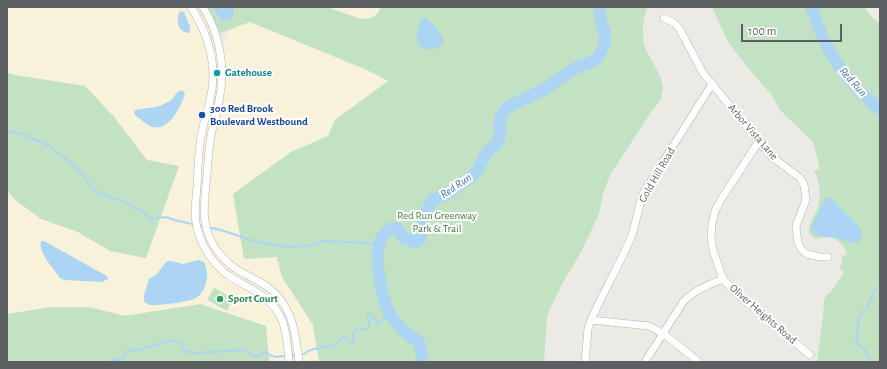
<!DOCTYPE html>
<html>
<head>
<meta charset="utf-8">
<style>
	body { margin:0 }
	#map { position:relative; width:887px; height:369px; overflow:hidden; background:#eceae4; font-family:"Alegreya Sans",sans-serif }
	canvas { display:block }
	.frame { position:absolute; inset:0; border:8px solid #5c5f62; pointer-events:none }
	.scale { position:absolute; left:741px; top:24px; width:101px; height:18px; box-sizing:border-box; border:2px solid #5c5f62; border-top:0; padding-left:5px; font-size:12px; line-height:14px; white-space:nowrap; color:#5c5f62; -webkit-text-stroke:3px #fff; paint-order:stroke }
</style>
</head>
<body>
<div id="map">
<canvas width="887" height="369"></canvas>
<div class="frame"></div>
<div class="scale">100 m</div>
</div>
<script>
const g = document.querySelector('canvas').getContext('2d');
g.lineJoin = 'round';
function fill(path, color) {
  g.fillStyle = color;
  g.fill(path, 'evenodd');
}
function trace(path, color, width, dash) {
  g.strokeStyle = color;
  g.lineWidth = width;
  g.lineCap = dash ? 'butt' : 'round';
  g.setLineDash(dash || []);
  g.stroke(path);
}
function label(font, color, halo, rows, align = 'center') {
  g.font = font + ' "Alegreya Sans",sans-serif';
  g.lineWidth = 4;
  g.setLineDash([]);
  g.textBaseline = 'middle';
  g.strokeStyle = halo;
  g.fillStyle = color;
  for (const [text, x, y, turn = 0] of rows) {
    g.save();
    g.translate(x, y);
    g.rotate((+turn || 0) * Math.PI / 180);
    g.textAlign = isNaN(turn) ? turn : align;
    if (halo) g.strokeText(text, 0, 0);
    g.fillText(text, 0, 0);
    g.restore();
  }
}
fill(new Path2D(`
	M7 7H196L206 23 213 43 222 50 230 29 250 22 367 70 388 81 335 120 328 136 291 152 277 257 282 277 313 325 319 362H269L266 326 200 304 124 316 89 307H52L7 314V190L14 199 41 219 78 232 110 251 146 258 179 166 147 160 114 117 85 86 15 75 7 73Z
	M327 7H380L378 13 372 18 361 19Z`), '#f9f2db');
fill(new Path2D(`
	M207 7H212L222 21 235 9 234 7H327L361 19 372 18 378 13 380 7H648C642 16 642 37 645 47 650 60 669 84 661 96L662 98 651 112 610 175 603 194 599 214 580 254 562 284 551 307 547 316 544 362H319L313 325 282 277 277 257 244 259 233 194 291 152 328 136 335 120 388 81 367 70 250 22 220 33Z
	M712 7H864L872 18 880 23V362H817L824 307 823 305 825 297 831 292 844 272 839 268 842 263V256L847 255C845 245 836 236 824 237 821 238 818 239 815 239L809 234C808 225 813 219 817 210 822 197 820 183 814 170L820 169 813 142 780 110 771 94 749 69 728 42Z
	M7 73 15 75 85 86 114 117 147 160 179 166 146 258 110 251 78 232 41 219 14 199 7 190Z
	M214 288 233 298 227 311 207 300Z
	M200 304 266 326 269 362H7V314L52 307H89L125 316Z`), '#c3e1c3');
fill(new Path2D(`
	M212 7H234V13L231 19 222 21Z
	M180 11 184 12 190 27V31L189 33C177 32 176 20 180 11Z
	M422 18H427L440 33 444 40C439 52 426 52 418 44 416 34 418 27 422 18Z
	M182 90 185 93C182 106 169 131 153 127 146 125 139 118 134 114L135 110C147 108 159 108 170 101 174 97 176 92 182 90Z
	M826 197H830L861 229C864 252 847 240 836 238 827 236 819 238 812 232L811 227Z
	M41 241H44L107 276 108 279 102 282 64 280 60 278C54 268 38 254 41 241Z
	M198 260 204 262C210 273 207 291 196 298 189 302 157 306 150 305 148 304 146 303 144 302V295L149 279 156 275 166 262 170 261 183 264Z`), '#acd5f4');
trace(new Path2D(`
	M7 131 22 134 49 146 75 166 91 186 99 193 111 198 123 201 134 208 142 211 151 219C163 218 163 215 174 220L221 230 257 242 287 247 309 246 323 241 368 243 378 247
	M107 362 124 358 127 351 138 350 172 340C179 341 181 344 185 351L194 353 245 350 253 356H260L265 351 269 355 276 357 304 354 310 350 334 345 339 342 342 337 346 339 348 342H352L354 340 353 333 356 329 359 328 365 330 369 327V321L367 316 370 314 378 323 384 318 385 312 390 311
	M870 362 865 350 858 344 856 340 859 320 863 311 868 307 873 292 880 286`), '#acd5f4', 2);
trace(new Path2D(`
	M811 7C816 17 818 28 823 38 836 67 856 90 880 110
	M422 362C422 356 421 346 418 341 416 339 412 338 410 336 403 331 396 323 391 316 382 301 373 254 381 239 383 234 388 231 392 228H397L404 238 416 242 420 240 424 218 430 204 434 199 439 198 450 193 477 172 486 153 498 142 501 130 499 124 502 115 508 107 545 89 575 68 593 62 599 56 605 42V33L601 23 599 7`), '#acd5f4', 12);
const street = new Path2D(`
	M191 7C209 35 218 67 210 100 208 111 204 121 202 132 198 150 198 169 197 187 196 199 194 211 196 223 200 244 212 264 229 276 251 290 270 294 282 320 287 333 288 348 289 362
	M203 7C220 34 226 69 219 101 217 113 213 124 211 136 208 152 208 168 206 184 205 196 203 209 205 221 208 242 222 261 241 272 253 279 266 283 276 294 294 313 296 338 299 362
	M664 18 674 23 679 28 703 73 771 156 800 178 804 185 806 200 796 226 798 243 802 250 807 254 820 257H828
	M759 141 722 198 715 211 712 224 711 238 713 250 723 279 737 294 810 355
	M591 320 649 326 664 334 699 362
	M585 362 588 329 591 320C603 293 618 267 630 240 637 224 637 208 644 192L712 84
	M645 362 683 302C694 290 708 285 723 279`);
trace(street, '#b1b4b7', 8);
trace(street, '#fff', 7);
for (const [x, y, r, color] of [
	[217,73,4,"#0f9aa8"],
	[202,115,4,"#1a4fb4"],
	[220,299,4,"#2e9e5b"]
]) {
  const dot = new Path2D();
  dot.arc(x, y, r, 0, 2 * Math.PI);
  g.fillStyle = color;
  g.fill(dot);
  trace(dot, '#fff', 1.5);
}
label('bold 11px', '#0d838f', '#fff', [
	["Gatehouse",225,73]
], 'left');
label('bold 11px', '#164399', '#fff', [
	["300 Red Brook",210,109],
	["Boulevard Westbound",210,122]
], 'left');
label('11px', '#5c5f62', '#fff', [
	["Arbor Vista Lane",753,132,49],
	["Gold Hill Road",657,175,-60],
	["Oliver Heights Road",763,314,41]
]);
label('11px', '#3f7e41', '#fff', [
	["Red Run Greenway",437,216],
	["Park & Trail",437,229]
]);
label('bold 11px', '#27864d', '#fff', [
	["Sport Court",228,299]
], 'left');
label('italic 12px', '#4c78a4', '#fff', [
	["Red Run",853,82,48],
	["Red Run",456,186,-34]
]);
</script>
</body>
</html>
